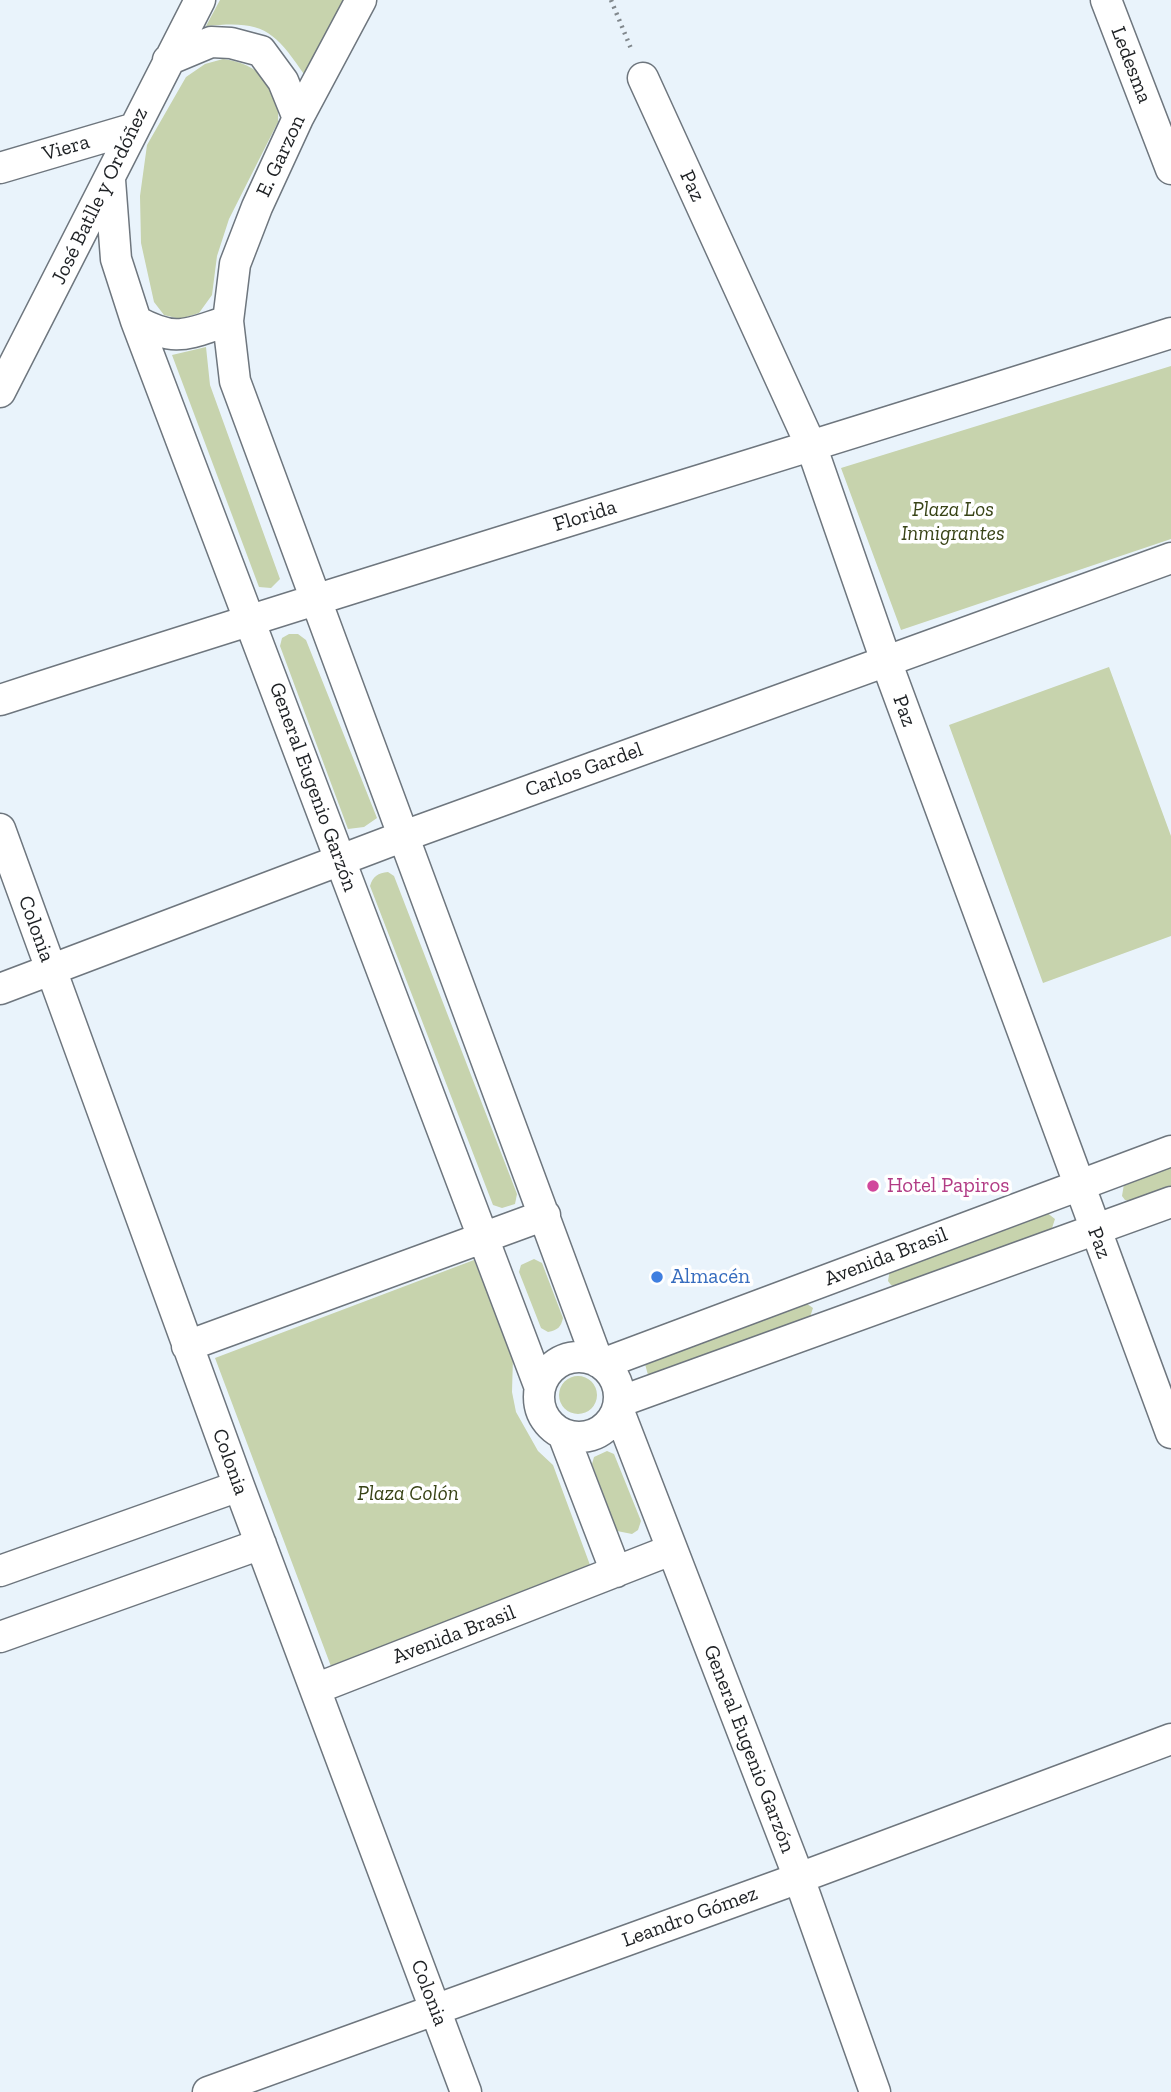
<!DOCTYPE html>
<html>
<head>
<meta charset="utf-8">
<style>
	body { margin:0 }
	canvas { display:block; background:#e9f3fb }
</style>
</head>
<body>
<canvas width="1171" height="2092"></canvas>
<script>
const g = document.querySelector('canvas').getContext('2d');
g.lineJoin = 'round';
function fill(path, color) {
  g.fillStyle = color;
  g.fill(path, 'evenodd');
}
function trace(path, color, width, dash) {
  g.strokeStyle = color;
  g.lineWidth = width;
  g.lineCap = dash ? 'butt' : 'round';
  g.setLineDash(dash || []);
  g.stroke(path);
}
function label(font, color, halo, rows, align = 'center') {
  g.font = font + ' "Zilla Slab",serif';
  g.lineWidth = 7;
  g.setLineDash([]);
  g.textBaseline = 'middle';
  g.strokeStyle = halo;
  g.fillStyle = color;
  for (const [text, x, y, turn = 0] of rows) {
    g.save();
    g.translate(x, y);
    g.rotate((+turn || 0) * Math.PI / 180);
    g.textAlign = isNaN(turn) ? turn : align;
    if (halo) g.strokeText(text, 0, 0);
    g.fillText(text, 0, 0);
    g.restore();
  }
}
fill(new Path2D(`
	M220 0H346L306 77C274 30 264 20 206 26Z
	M223 59C258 63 281 86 278 122L229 219 217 256 212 295 199 313 180 319 164 315 154 302 141 243 140 196 147 145 186 77 205 64Z
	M206 347 210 385 280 579 271 588 259 587 172 355Z
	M1171 366V539L901 630 841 468Z
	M289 634H298L306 640 377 818 364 827 348 829 280 646 282 638Z
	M1109 667 1171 836V936L1043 983 949 725Z
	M388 872 394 876 517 1194 515 1204 502 1208 493 1205 370 886C373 876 378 873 388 872Z
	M1171 1167V1188L1132 1202 1125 1200 1122 1196 1124 1184Z
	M1046 1212 1055 1219 1051 1231 898 1287 891 1285 888 1281 890 1269Z
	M534 1259 542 1263 563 1318C561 1327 558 1330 548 1332L541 1328 519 1272 521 1265Z
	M474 1260 513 1357 512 1392 516 1412 538 1451 553 1465 590 1565 332 1669 215 1358Z
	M803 1301 813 1308 809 1320 655 1376 648 1375 645 1364Z
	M559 1395a19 19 0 1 1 38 0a19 19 0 1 1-38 0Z
	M607 1451 614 1454 641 1521 638 1530 632 1534 617 1531 592 1464 594 1457Z`), '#c7d3ad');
const street = new Path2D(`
	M361 0 298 118 257 207 235 264 228 321 235 381 598 1362
	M1106 0 1171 169
	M168 60 211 42 231 43 261 51 283 81 298 118
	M643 78 812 448 886 661 1171 1433
	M0 168 132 129
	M110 180 116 259 136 321 540 1388
	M136 321C177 343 186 334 228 321
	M0 392 200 0
	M0 700C389 574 781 457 1171 333
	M0 829 239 1486 466 2092
	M0 989 404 836 1171 558
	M187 1346 545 1215
	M539 1397a40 40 0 1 1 80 0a40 40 0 1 1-80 0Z
	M602 1364 1171 1151
	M619 1402 1171 1202
	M618 1409 799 1878 875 2092
	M563 1434 616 1572
	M0 1571 239 1486
	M0 1637 261 1544
	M315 1689 671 1550
	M208 2092 799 1878 1171 1739`);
trace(street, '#6e767e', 33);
trace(new Path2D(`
	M611 0 632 51`), '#81888d', 4.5, [2, 5]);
trace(street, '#fff', 30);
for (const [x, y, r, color] of [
	[873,1186,7,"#d1479c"],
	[657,1277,7,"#3f7fe0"]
]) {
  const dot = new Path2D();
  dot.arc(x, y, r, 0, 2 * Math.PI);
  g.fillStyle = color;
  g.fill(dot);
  trace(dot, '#fff', 2.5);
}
label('21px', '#1e2124', '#fff', [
	["Ledesma",1131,65,69],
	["Viera",66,148,-16],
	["E. Garzon",281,156,-65],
	["Paz",692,186,65],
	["José Batlle y Ordóñez",100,196,-64],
	["Florida",585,516,-17],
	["Paz",904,711,70],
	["Carlos Gardel",584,770,-20],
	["General Eugenio Garzón",313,787,70],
	["Colonia",36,929,70],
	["Paz",1099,1243,69],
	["Avenida Brasil",886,1257,-21],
	["Colonia",230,1462,70],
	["Avenida Brasil",454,1635,-21],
	["General Eugenio Garzón",749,1749,69],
	["Leandro Gómez",690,1917,-20],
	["Colonia",429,1993,69]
]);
label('italic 21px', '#384316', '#fff', [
	["Plaza Los",953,510],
	["Inmigrantes",953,534],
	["Plaza Colón",408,1494]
]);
label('21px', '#b23c85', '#fff', [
	["Hotel Papiros",887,1186]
], 'left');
label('21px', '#366cbe', '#fff', [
	["Almacén",671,1277]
], 'left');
</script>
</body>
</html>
